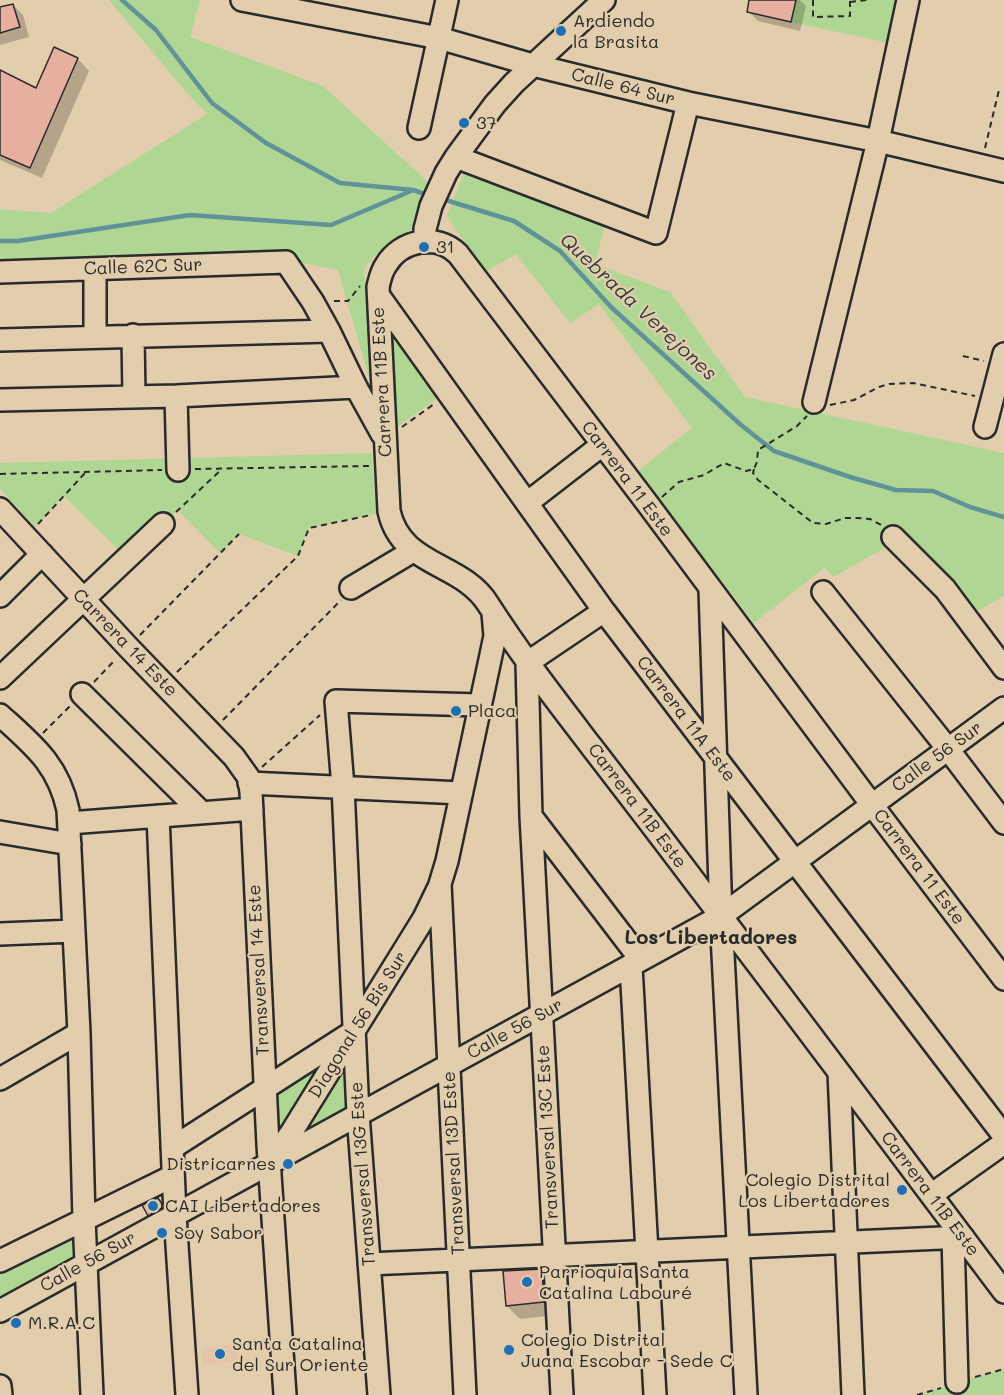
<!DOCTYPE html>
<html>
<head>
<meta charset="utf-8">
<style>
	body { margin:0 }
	canvas { display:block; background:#e2cdac }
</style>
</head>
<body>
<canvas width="1004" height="1395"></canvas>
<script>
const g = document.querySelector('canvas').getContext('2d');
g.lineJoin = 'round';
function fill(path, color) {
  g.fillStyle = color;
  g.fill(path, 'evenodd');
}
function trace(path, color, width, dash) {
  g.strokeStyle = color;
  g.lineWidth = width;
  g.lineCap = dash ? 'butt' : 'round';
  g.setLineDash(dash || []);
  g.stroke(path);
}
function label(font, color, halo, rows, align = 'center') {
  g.font = font + ' Mali,sans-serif';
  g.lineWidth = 4.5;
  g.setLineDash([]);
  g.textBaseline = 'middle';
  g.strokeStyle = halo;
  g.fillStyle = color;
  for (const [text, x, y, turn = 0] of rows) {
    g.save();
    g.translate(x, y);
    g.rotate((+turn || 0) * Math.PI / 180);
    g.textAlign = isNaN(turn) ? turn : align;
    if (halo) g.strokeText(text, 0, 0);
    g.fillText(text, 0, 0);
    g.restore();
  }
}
fill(new Path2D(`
	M239 1343 238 1360 203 1365 201 1349Z`), '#e4c4a8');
fill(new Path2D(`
	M109 0H200L190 37 323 86 430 184 418 227C392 237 381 248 364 269L377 405 338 270 278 258 0 268V209L51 213 207 114 186 92Z
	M796 0H899L889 43 791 22Z
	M465 169 605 224 595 264 670 292 745 397 1004 453V596L976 612 908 535 833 577 825 567 754 623 638 471 692 428 599 304 570 323 516 254 485 272 447 217Z
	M385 323 438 398 397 427Z
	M372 453 376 514 309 528 298 556 239 534 220 553 178 510 127 558 64 496 35 527 0 489V463Z
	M330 1055 276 1147 274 1093Z
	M344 1061 349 1110 294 1143Z
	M77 1236 80 1258 0 1299V1269Z
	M1004 1369V1395H917Z`), '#afd793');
fill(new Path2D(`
	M751 0H800L806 6 800 31 758 21 748 11Z
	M13 5 23 15 29 37 0 45V9Z
	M55 49 78 59 89 71 42 178 0 160V72L37 90Z
	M158 1199 168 1212 155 1221 149 1215Z
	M542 1270 555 1284 557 1315 520 1319 507 1306Z`), '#0003');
trace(new Path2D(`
	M122 0 156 30 212 103 266 143 340 183 413 190 428 195
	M439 198 514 221 560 251 611 307 741 425 774 451 850 477 896 490 933 491 970 507 1004 517
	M0 241H18L190 215 331 225 411 191`), '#619298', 4.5);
const building = new Path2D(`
	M749 0H796L791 22 747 12Z
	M13 4 20 27 0 33V7Z
	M54 47 78 58 30 168 0 155V70L36 88Z
	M158 1198 162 1204V1208L148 1216 142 1205Z
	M542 1269 544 1302 506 1306 503 1271Z`);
fill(building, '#e7af9f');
trace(building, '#2b2b2b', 1.5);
const minor = new Path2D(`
	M242 0 439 38 533 65 688 103 878 141 1004 171
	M419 128 447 0
	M456 157 656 233 688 103
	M425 242V229L431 206 446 173 456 157 495 104 514 83 604 0
	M0 272 286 262 313 302 329 331 356 387 382 434
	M379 296 604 611 1004 1136
	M133 335 134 397
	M95 337V269
	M0 340 329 331
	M176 396 178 470
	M0 400 176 396 356 387
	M814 402 878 141 908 0
	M985 427 1004 354
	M527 503 602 445
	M0 509 128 647 234 757 249 778 251 792 268 1145 285 1395
	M893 537 945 589 1004 668
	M351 588 413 551
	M710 590 721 916 746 1395
	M823 592 948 749 1004 823
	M0 596 42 554
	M0 678 163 524
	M82 694 201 812
	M0 715C33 745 58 764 68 810L79 1033 84 1219 92 1395
	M249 783 461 793
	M158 816 175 1215 187 1395
	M531 816 641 960
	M69 823 252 809
	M0 832 70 844
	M0 934 74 931
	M631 966 655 1395
	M1004 979 872 805 647 503 458 254C437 233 401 240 386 265 381 272 380 279 378 287L389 511C401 567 462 562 488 604 520 654 555 699 591 746 628 794 665 842 701 890 803 1023 903 1158 1004 1292
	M839 1072 853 1395
	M0 1079 79 1033
	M172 1148 348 1035
	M274 1157 291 1133 424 918 439 887
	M931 1195 1004 1143
	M953 1237 957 1382
	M0 1261 173 1176
	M369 1264 963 1237
	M0 1311 721 916 1004 708
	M0 1386 1 1395
	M379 1395 358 1114 343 787 336 701 480 705
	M465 1395 440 884 447 861 491 655 495 636 493 613
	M562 1395 531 816 527 663 604 611`);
trace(minor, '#2b2b2b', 26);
trace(new Path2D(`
	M813 0V17L850 16V0
	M850 2 867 0
	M985 148 999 90
	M334 301H348L360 286
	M963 356 984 361
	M830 405 854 400 879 387 889 384 913 383 975 396
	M402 427 434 404
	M195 469 369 466
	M754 469 753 473 758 480 813 523 826 524 845 518H857L870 519 881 525
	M0 474 162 470
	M662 497 679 482 704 475 724 463 746 471 754 469 757 462 758 450 797 426 807 416
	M176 512 222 469
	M38 524 85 473
	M140 635 239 534
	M177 672 298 556 309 528 371 515
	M94 682 115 660
	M223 720 341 600
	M43 733 71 705
	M262 767 320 715
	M975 1377 1004 1369
	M917 1395 941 1388`), '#2b2b2b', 2, [6, 4.5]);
trace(minor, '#e2cdac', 21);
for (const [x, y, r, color] of [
	[561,31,6,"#1f6fb2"],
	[464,123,6,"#1f6fb2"],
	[424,247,6,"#1f6fb2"],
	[456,711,6,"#1f6fb2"],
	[288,1164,6,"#1f6fb2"],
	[902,1190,6,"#1f6fb2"],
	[153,1206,6,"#1f6fb2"],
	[162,1233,6,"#1f6fb2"],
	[527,1282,6,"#1f6fb2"],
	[16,1323,6,"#1f6fb2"],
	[509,1350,6,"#1f6fb2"],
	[220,1354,6,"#1f6fb2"]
]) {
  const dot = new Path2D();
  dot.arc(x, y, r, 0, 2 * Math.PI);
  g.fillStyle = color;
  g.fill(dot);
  trace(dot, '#e2cdac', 2);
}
label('18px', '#2b2b2b', '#e2cdac', [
	["Ardiendo",573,21],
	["la Brasita",573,42],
	["37",476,123],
	["31",436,247],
	["Placa",468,711],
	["Districarnes",276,1164,"right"],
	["Colegio Distrital",890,1180,"right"],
	["Los Libertadores",890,1201,"right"],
	["CAI Libertadores",165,1206],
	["Soy Sabor",174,1233],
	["Parrioquia Santa",539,1272],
	["Catalina Labouré",539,1293],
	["M.R.A.C",28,1323],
	["Colegio Distrital",521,1340],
	["Juana Escobar - Sede C",521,1361],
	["Santa Catalina",232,1344],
	["del Sur Oriente",232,1365]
], 'left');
label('18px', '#2b2b2b', '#e2cdac', [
	["Calle 64 Sur",623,87,14],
	["Calle 62C Sur",143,267,-2],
	["Carrera 11B Este",382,382,-93],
	["Carrera 11 Este",627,479,53],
	["Carrera 14 Este",125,643,46],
	["Carrera 11A Este",686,719,53],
	["Calle 56 Sur",937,757,-36],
	["Carrera 11B Este",637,806,53],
	["Carrera 11 Este",919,867,53],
	["Transversal 14 Este",259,970,-93],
	["Diagonal 56 Bis Sur",358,1025,-58],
	["Calle 56 Sur",515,1029,-29],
	["Transversal 13C Este",548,1137,-93],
	["Transversal 13D Este",454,1163,-93],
	["Transversal 13G Este",363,1174,-94],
	["Carrera 11B Este",930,1194,53],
	["Calle 56 Sur",88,1262,-29]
]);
label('italic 20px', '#343c3d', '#e2cdac', [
	["Quebrada Verejones",638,307,43]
]);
label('bold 20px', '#2b2b2b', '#e2cdac', [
	["Los Libertadores",711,938]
]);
</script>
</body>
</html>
